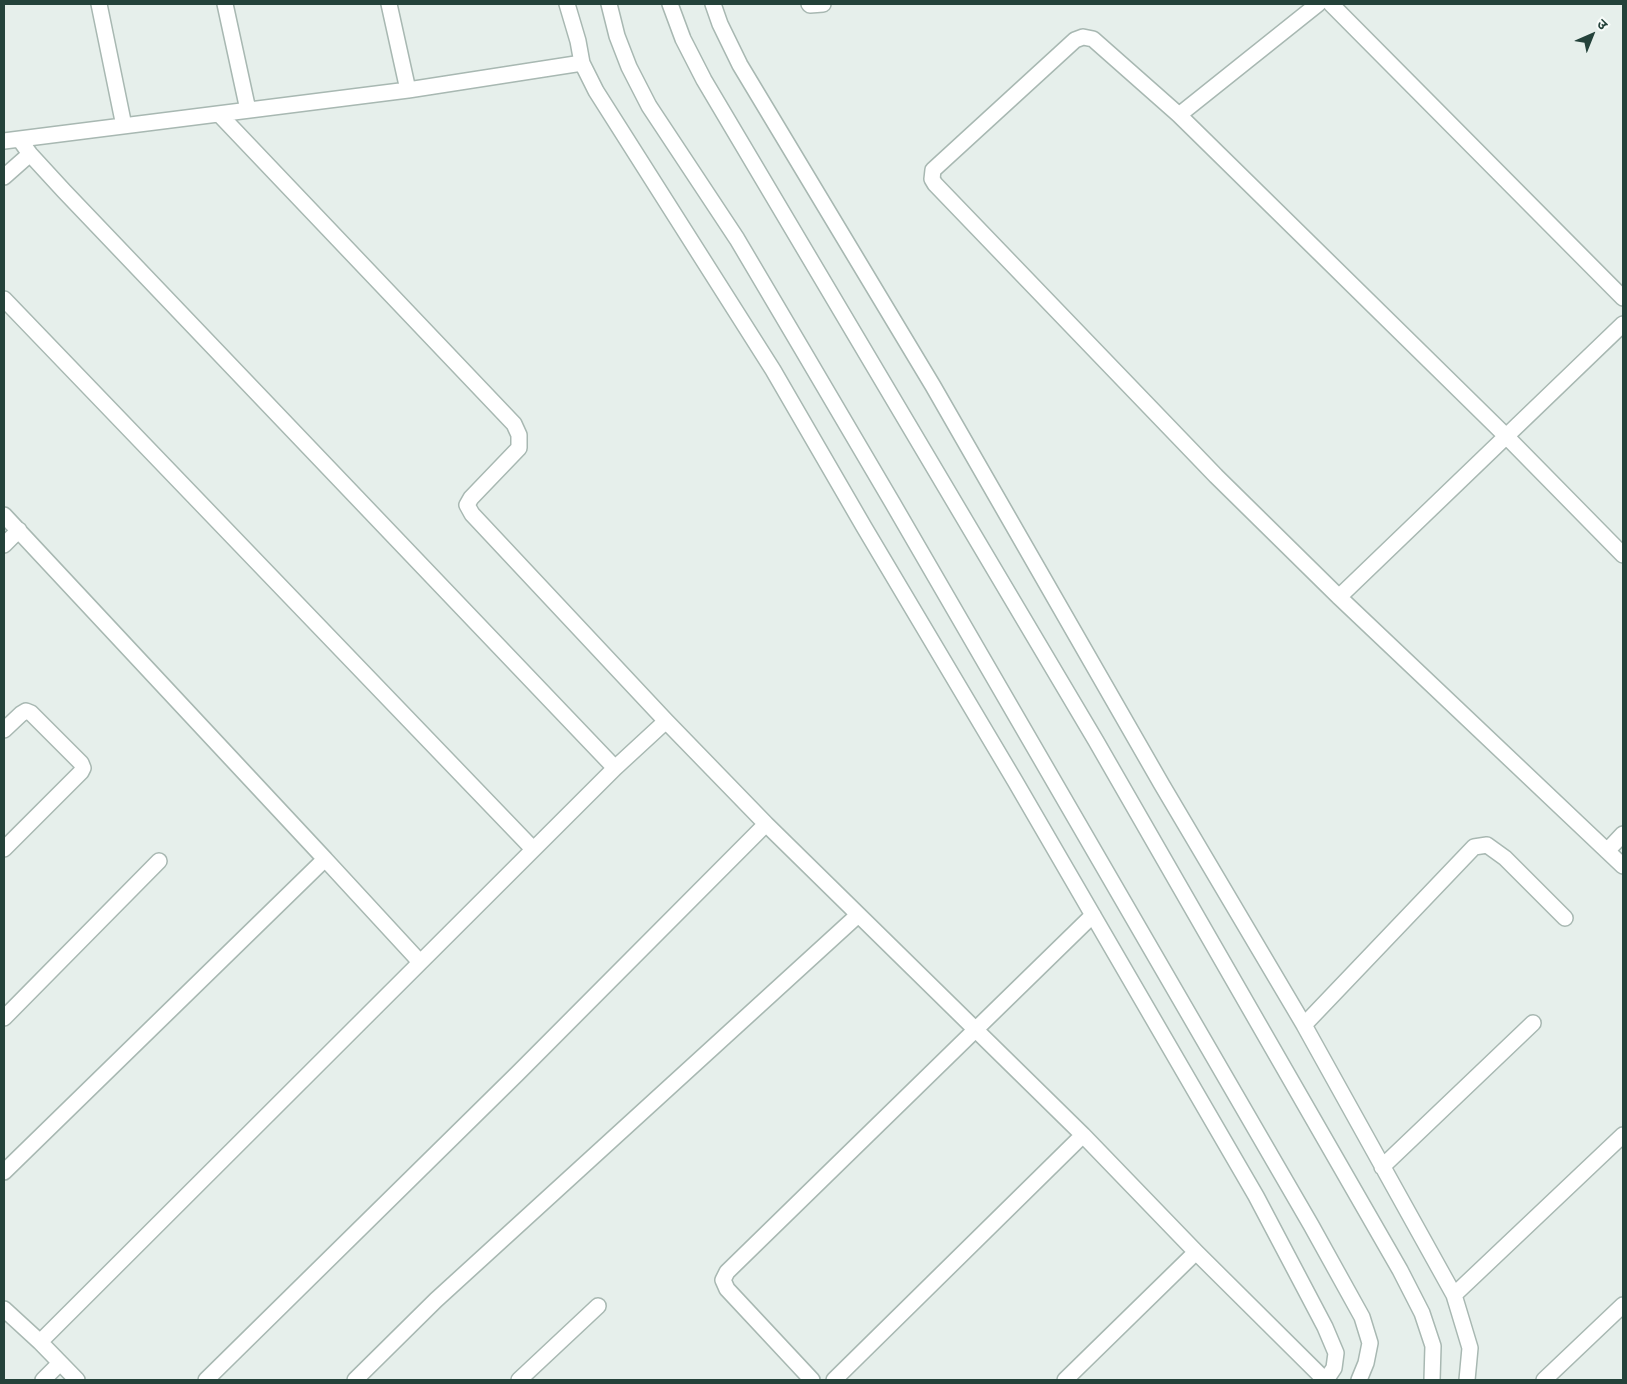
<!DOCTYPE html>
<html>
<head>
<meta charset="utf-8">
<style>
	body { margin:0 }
	#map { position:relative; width:1627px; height:1384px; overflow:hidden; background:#e6efeb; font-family:"Asap Condensed","Noto Sans Devanagari",sans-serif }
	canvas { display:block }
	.frame { position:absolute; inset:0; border:5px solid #24423a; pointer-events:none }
	.north { position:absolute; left:1567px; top:10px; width:50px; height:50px; -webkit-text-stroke:4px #f7fbf9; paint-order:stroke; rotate:44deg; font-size:14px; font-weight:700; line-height:20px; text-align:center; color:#24423a }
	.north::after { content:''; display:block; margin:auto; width:18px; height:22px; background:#24423a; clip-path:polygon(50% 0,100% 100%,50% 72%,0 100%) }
</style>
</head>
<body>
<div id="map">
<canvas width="1627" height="1384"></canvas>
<div class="frame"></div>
<div class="north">उ</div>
</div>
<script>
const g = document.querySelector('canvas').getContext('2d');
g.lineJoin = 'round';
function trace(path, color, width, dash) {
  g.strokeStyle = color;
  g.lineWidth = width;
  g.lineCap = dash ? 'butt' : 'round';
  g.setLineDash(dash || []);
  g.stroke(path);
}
const minor = new Path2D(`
	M99 4 124 126
	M225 4 248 110
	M389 4 408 90
	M567 4 578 41 582 63 596 91 773 370 864 527 1015 781 1256 1196 1325 1327 1336 1353 1334 1368 1326 1380
	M609 4 617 36 629 67 649 106 737 239 802 349 892 502 1311 1225 1362 1317 1370 1343 1366 1363 1359 1380
	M670 4 683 39 704 80 1096 741 1400 1270 1422 1313 1433 1346 1432 1380
	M713 4 720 24 740 65 933 386 1162 785 1304 1025 1454 1295 1470 1348 1467 1380
	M809 4 810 5 823 4
	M1331 4 1623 298
	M219 114 514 424 519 435V448L471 498 467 505 472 514 666 721 766 824 1083 1135 1196 1252 1325 1380
	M1179 115 1318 4
	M20 140 30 154 64 191 615 768 666 721
	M4 141 408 90 582 63
	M4 177 30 154
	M4 299 533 849
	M4 515 325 859 4 1172
	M4 545 19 530
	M1623 555 1507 437 1179 115 1093 39 1083 37 1075 40 933 170 932 179 935 184 1216 476 1339 597 1623 866
	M1339 597 1623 324
	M4 730 21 714 26 711 31 713 81 763 83 768 81 772 4 849
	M1607 851 1623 834
	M325 859 420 962
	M4 1018 159 861
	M1304 1025 1474 847 1487 845 1505 858 1565 918
	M1382 1167 1533 1023
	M1454 1295 1623 1135
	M4 1309 40 1342 77 1380
	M40 1342 615 768
	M43 1380 60 1363
	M206 1380 518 1073 766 824
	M355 1380 436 1300 858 915
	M519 1380 598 1306
	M812 1380 727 1289 723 1280 727 1272 1093 915
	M834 1380 1083 1135
	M1065 1380 1196 1252
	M1544 1380 1623 1305`);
trace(minor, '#a8b8b2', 18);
trace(minor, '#fff', 15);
</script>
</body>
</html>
